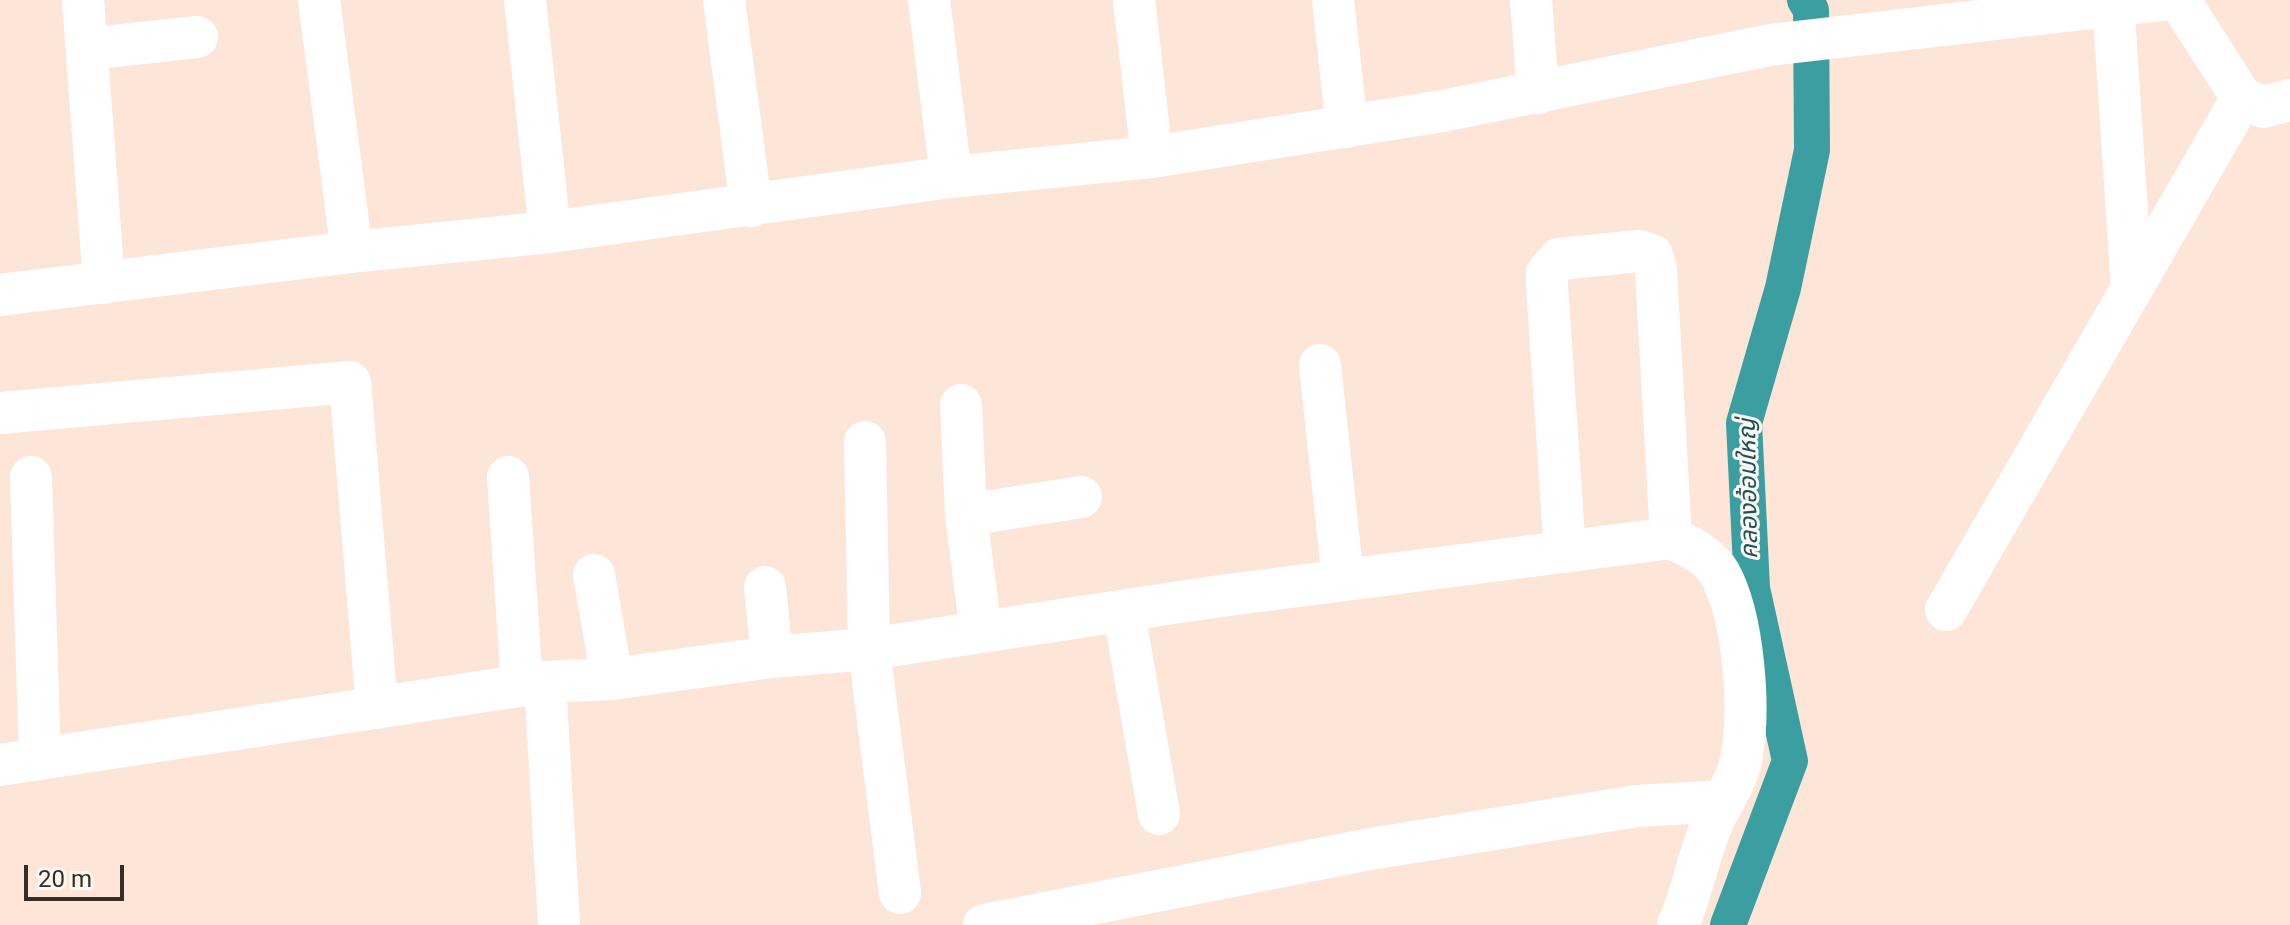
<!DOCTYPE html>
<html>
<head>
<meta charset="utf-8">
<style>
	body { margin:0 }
	#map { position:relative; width:2290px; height:925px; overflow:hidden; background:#fde5d8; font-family:Roboto,sans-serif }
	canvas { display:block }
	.scale { position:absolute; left:24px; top:865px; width:100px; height:36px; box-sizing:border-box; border:4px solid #362b25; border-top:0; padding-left:10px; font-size:24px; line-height:28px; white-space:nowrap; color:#362b25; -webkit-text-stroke:6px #fdf7f3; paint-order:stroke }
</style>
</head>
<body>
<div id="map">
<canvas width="2290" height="925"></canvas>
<div class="scale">20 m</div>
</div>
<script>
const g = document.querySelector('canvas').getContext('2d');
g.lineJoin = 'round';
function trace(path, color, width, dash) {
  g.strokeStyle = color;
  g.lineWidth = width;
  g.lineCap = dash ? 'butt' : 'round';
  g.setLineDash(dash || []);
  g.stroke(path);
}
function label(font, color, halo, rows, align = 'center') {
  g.font = font + ' Roboto,"Noto Sans Thai",sans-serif';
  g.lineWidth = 6;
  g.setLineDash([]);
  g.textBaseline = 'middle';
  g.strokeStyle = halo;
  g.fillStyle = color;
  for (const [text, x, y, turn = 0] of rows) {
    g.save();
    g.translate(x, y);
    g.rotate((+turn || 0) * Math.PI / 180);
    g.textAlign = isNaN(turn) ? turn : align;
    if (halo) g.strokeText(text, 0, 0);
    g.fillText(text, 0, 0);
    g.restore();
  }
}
trace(new Path2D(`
	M1728 925 1790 761 1752 588 1744 423 1783 288 1812 150 1811 10 1805 0`), '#3b9fa2', 36);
trace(new Path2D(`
	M83 0 104 283
	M319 0 352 252
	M525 0 550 232
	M724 0 751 206
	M929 0 951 177
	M1134 0 1152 157
	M1333 0 1347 127
	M1531 0 1538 93
	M2113 0 2132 289
	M2179 0 2242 98 2263 107 2290 100
	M87 49 197 37
	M0 295 352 252 550 232 951 177 1152 157 1443 111 1770 45 2162 0
	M1320 365 1343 580
	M961 405 966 515
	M0 413 350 382 377 708
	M865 442 869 649 900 893
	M31 477 40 759
	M508 477 522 685
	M1565 552 1547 286V273L1559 259 1639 251 1652 255 1656 270 1671 538
	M594 575 612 679
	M765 587 772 657
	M1946 610 2242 98
	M1124 613 1159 814
	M981 632 966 515 1081 497
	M545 682 559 925
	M0 765 545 682 612 679 772 657 869 649 1213 597 1671 538C1689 546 1710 556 1720 574 1744 618 1751 711 1741 760 1736 785 1720 803 1711 826 1698 858 1692 893 1678 925
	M984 925 1370 849 1637 806 1724 801`), '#fff', 42);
label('italic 24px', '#1b5355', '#fdf7f3', [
	["คลองอ้อมใหญ่",1750,489,-91]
]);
</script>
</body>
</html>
